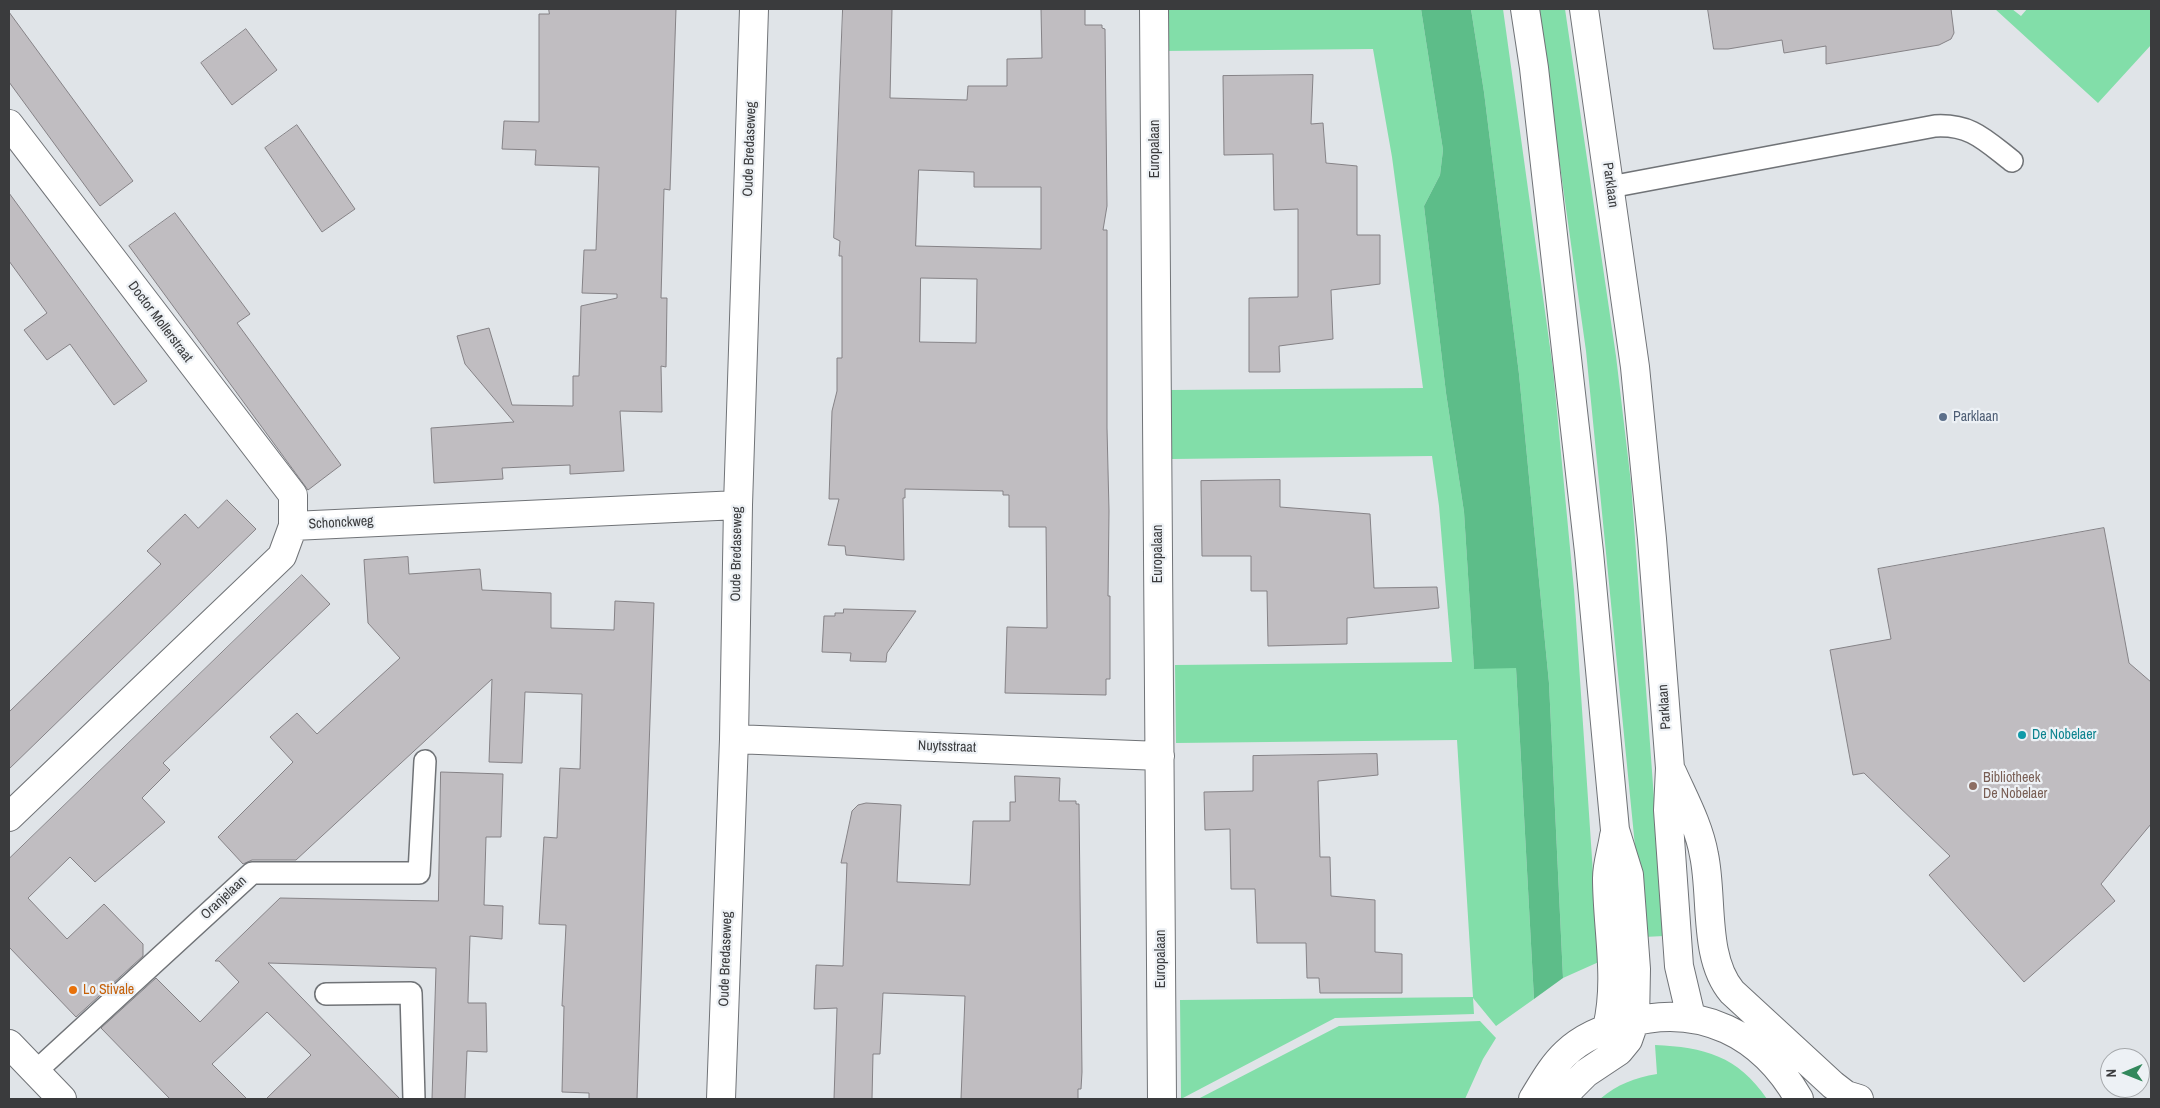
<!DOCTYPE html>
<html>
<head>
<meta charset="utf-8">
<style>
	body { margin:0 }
	#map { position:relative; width:2160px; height:1108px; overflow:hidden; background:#e0e4e8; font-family:"Archivo Narrow",sans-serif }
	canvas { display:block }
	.frame { position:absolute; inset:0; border:10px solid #3a3b3d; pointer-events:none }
	.north { position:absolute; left:2100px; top:1048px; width:50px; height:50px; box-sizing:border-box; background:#edf1f5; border:1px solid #a5a8ab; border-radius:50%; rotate:269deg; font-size:14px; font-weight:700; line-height:20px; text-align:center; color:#3a3b3d }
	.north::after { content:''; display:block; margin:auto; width:18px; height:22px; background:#32885c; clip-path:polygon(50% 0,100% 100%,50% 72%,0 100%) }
</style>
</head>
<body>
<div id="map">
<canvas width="2160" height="1108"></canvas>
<div class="frame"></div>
<div class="north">N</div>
</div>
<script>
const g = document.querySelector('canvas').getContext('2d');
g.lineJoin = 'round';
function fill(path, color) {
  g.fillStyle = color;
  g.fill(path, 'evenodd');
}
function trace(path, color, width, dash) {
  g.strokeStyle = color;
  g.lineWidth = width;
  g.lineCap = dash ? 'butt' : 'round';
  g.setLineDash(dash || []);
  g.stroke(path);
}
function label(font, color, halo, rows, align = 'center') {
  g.font = font + ' "Archivo Narrow",sans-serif';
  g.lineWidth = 4.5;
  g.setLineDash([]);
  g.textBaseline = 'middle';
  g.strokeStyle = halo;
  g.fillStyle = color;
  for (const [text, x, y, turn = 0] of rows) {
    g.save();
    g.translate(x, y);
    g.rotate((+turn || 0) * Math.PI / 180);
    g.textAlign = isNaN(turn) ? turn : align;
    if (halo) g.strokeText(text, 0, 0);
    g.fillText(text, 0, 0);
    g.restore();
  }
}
fill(new Path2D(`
	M1162 9H1421L1443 150 1440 175 1424 206 1446 393 1464 512 1474 668H1516L1534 999 1496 1026 1473 998 1474 1014 1335 1018 1181 1099 1180 1000 1473 997 1457 740 1176 743 1175 665 1452 662 1439 506 1432 456 1172 459 1170 390 1423 388 1392 157 1373 49 1163 51Z
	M1471 9H1503L1553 369 1574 590 1596 918 1601 961 1563 978 1549 683 1519 374 1484 92Z
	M1538 9H1565L1616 356 1631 483 1664 936 1644 937 1586 351Z
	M1995 9H2012L2021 16 2027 9H2151V45L2098 103Z
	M1480 1021 1496 1038 1483 1059 1465 1099H1198L1339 1026Z
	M1655 1045C1704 1047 1738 1056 1767 1099H1600C1618 1084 1634 1078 1657 1074Z`), '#82dea9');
fill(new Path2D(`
	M1421 9H1471L1484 92 1519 374 1549 683 1563 978 1534 999 1516 668 1474 669 1464 512 1446 393 1424 206 1440 175 1443 150Z`), '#5dbd89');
const building = new Path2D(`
	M549 9H676L670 190 664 189 661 298H667L666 367 661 366 662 412 620 411 624 471 570 474V465L502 468 503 479 434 483 431 428 514 422 465 364 457 336 489 328 512 405 573 406V376H579L581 306 617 298V294L582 293 584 250H596L599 167 535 165 536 150 502 149 504 121 539 122V14H549Z
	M843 9H892L890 98 967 100 968 86H1007V59L1042 58 1041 9H1085V25H1102V28L1105 29 1107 206 1103 230H1107V428L1109 511 1108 596H1110V679H1106V695L1005 693 1007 627 1047 628 1046 527H1009V495H1003V491L905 489V498H903L904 560 846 555 845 546 828 545 839 499H829L832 411 837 391V358H842V256H839L840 241 834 238ZM919 170 974 172V187H1041V249L916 246ZM921 278 977 279 976 343 920 342Z
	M1708 9H1951L1954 33 1951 39 1939 45 1826 64V46L1784 53 1782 40 1728 49H1714Z
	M9 12 133 181 100 206 9 82Z
	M246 29 277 70 232 105 201 63Z
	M1313 75 1311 124 1323 123 1326 163 1357 166V235H1380V284L1331 290 1333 339 1279 346 1280 372H1249V298L1298 297V209L1274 210 1273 154 1224 155 1223 76Z
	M297 125 355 209 322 232 265 148Z
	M9 193 147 381 114 405 70 344 47 360 24 330 47 313 9 261Z
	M175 213 250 314 237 323 341 465 308 490 129 246Z
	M1280 480V507L1370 514 1374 588 1437 587 1439 608 1347 618V644L1268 646 1267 591H1251V556H1202L1201 481Z
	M227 500 256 529 9 769V712L161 564 147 551 185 514 198 528Z
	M2104 528 2129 663 2151 682V824L2101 884 2115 901 2024 982 1929 875 1950 856 1864 773 1853 775 1830 650 1891 639 1878 569Z
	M408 557 409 574 480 569 482 590 551 593V628L614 630 615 601 654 603 637 1099H589V1093L562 1092 564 1006H562L566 925 539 924 544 837 557 838 560 768 580 769 582 694 525 692 522 763 489 762 492 679 296 860H252L243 864 218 837 293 762 270 737 297 713 317 734 400 658 368 623 364 560Z
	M302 575 330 604 163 763 170 770 142 798 165 822 95 882 70 857 28 898 67 939 104 904 143 944V956L76 1017 9 947V859Z
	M844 609 916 611 887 653 886 662 850 661 851 653 822 652 824 616H835V613H843Z
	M1377 754 1378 775 1318 781 1320 857H1330L1331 896 1375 900V952L1402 954V993H1320L1319 978H1307L1306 943H1257L1255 889H1231L1230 829 1205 830 1204 792 1253 791V756Z
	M441 772 503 774 501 837H486L484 905 503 906 502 939 470 936 468 1000V1003H486L487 1052 467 1051 465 1099H432L436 968 268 963 400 1099H266L311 1055 267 1012 212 1064 247 1099H170L101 1028 156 978 200 1022 239 982 219 961H215L280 898 438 901Z
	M1015 776 1060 778 1059 801H1076V804H1079L1082 1072 1081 1089H1078V1099H961L965 996 883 993 880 1054H873L872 1099H834L837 1008 814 1009 816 965 843 966 847 863H841L852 811 858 805 866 803 901 805 897 882 970 885 973 821H1010V802H1015Z`);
fill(building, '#c0bdc1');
trace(building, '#858286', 1);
const lane = new Path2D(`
	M1610 187 1935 126C1971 124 1985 140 2012 161
	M326 994 411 993 414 1099
	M35 1072 252 873H419L425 761`);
const street = new Path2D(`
	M1154 9 1162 1099
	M9 124 293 495V526
	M734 739 1160 756
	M9 817 282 556 293 526 738 505
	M9 1044 62 1099
	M721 1099 734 739 738 505 754 9`);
const secondary = new Path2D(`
	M1525 9 1534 68 1589 552 1615 830 1629 875 1636 969 1635 1020 1628 1040 1619 1051 1586 1073 1571 1088 1564 1099
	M1584 9 1635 367 1652 539 1670 768 1668 810 1679 966 1691 1017
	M1672 772C1684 799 1699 826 1704 855 1713 897 1703 958 1732 992L1833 1085 1846 1095 1859 1099
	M1607 1028C1619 979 1607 928 1607 878 1607 864 1612 850 1614 836
	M1533 1099C1543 1083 1552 1066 1566 1053 1582 1038 1605 1028 1627 1023 1700 1003 1762 1034 1799 1099`);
trace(lane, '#707377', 24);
trace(street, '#707377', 30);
trace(secondary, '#707377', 30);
trace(lane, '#fff', 21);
trace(street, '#fff', 28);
trace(secondary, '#fff', 28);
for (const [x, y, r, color] of [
	[1943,417,5,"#5c6f8a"],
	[2022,735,5,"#0f9aa8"],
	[1973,786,5,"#8d6e63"],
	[73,990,5,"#e8710a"]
]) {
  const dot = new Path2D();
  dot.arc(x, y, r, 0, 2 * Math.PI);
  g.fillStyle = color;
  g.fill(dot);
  trace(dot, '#edf1f5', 2);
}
label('14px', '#3a3b3d', '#edf1f5', [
	["Oude Bredaseweg",750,149,-88],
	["Europalaan",1155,149,-90],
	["Parklaan",1610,185,82],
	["Doctor Mollerstraat",160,322,53],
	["Schonckweg",341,523,-3],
	["Oude Bredaseweg",737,554,-89],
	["Europalaan",1158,554,-90],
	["Parklaan",1665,707,-94],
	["Nuytsstraat",947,747,2],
	["Oranjelaan",224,898,-43],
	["Oude Bredaseweg",726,959,-88],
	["Europalaan",1161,959,-90]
]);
label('14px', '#4e5e75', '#edf1f5', [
	["Parklaan",1953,417]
], 'left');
label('14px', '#0d838f', '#edf1f5', [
	["De Nobelaer",2032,735]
], 'left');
label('14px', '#785e54', '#edf1f5', [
	["Bibliotheek",1983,778],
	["De Nobelaer",1983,794]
], 'left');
label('14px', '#c56008', '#edf1f5', [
	["Lo Stivale",83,990]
], 'left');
</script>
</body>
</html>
